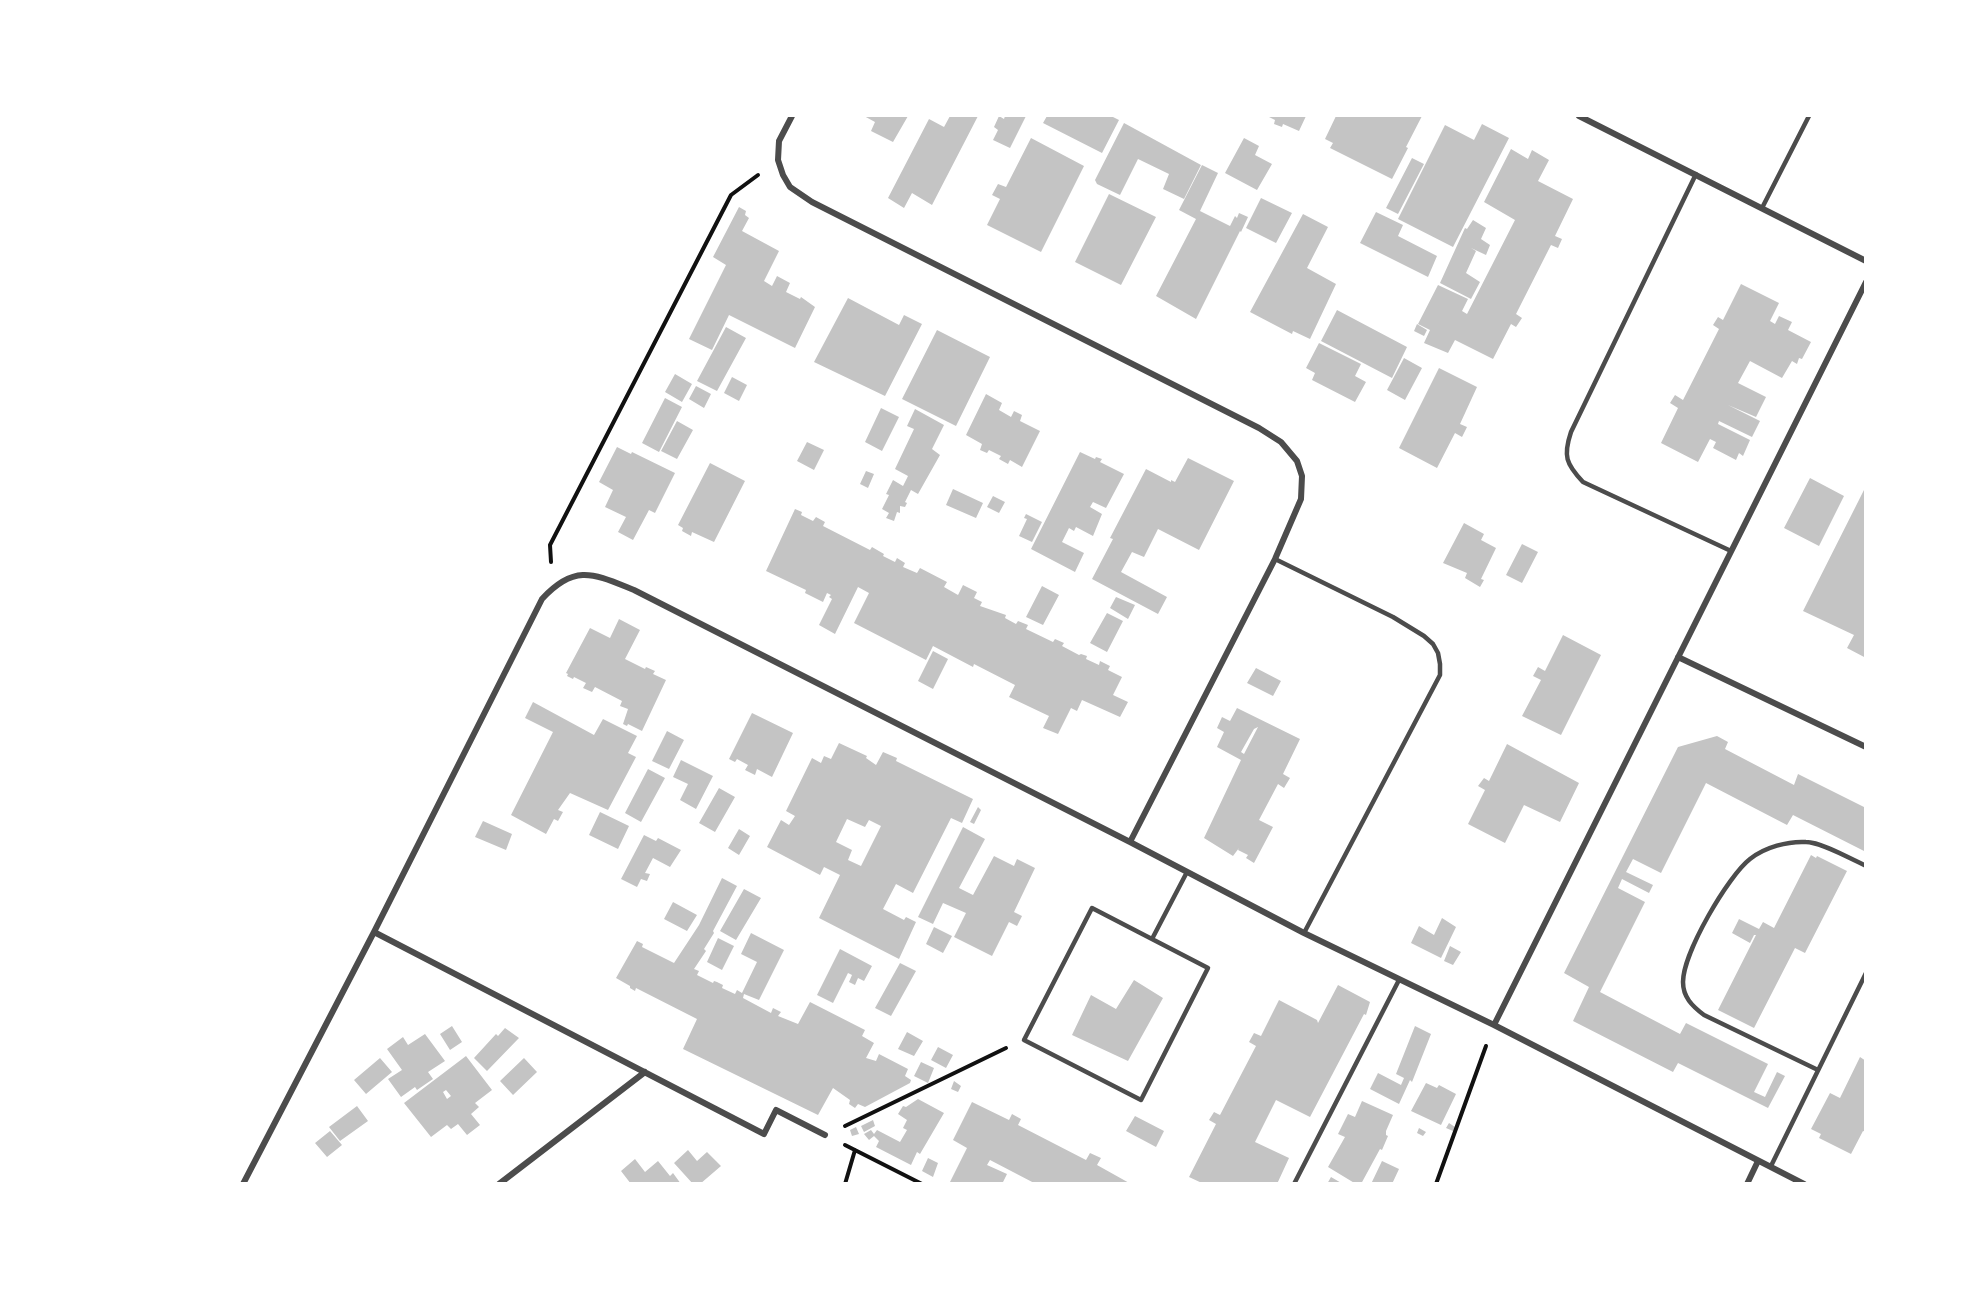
<!DOCTYPE html>
<html>
<head>
<meta charset="utf-8">
<style>
	body { margin:0 }
	#map { position:relative; width:1981px; height:1299px; overflow:hidden; background:#fff; font-family:Manrope,sans-serif }
	canvas { display:block }
	.frame { position:absolute; inset:0; border:117px solid #fff; pointer-events:none }
</style>
</head>
<body>
<div id="map">
<canvas width="1981" height="1299"></canvas>
<div class="frame"></div>
</div>
<script>
const g = document.querySelector('canvas').getContext('2d');
g.lineJoin = 'round';
function fill(path, color) {
  g.fillStyle = color;
  g.fill(path, 'evenodd');
}
function trace(path, color, width, dash) {
  g.strokeStyle = color;
  g.lineWidth = width;
  g.lineCap = dash ? 'butt' : 'round';
  g.setLineDash(dash || []);
  g.stroke(path);
}
fill(new Path2D(`
	M864 116H908L893 142 871 131 875 122Z
	M950 116H978L932 205 912 193 904 208 888 198 929 119 944 127Z
	M999 116 1004 119 1005 116H1026L1010 148 993 140 998 130 994 127Z
	M1047 116H1111L1119 120 1102 153 1043 123Z
	M1267 116H1306L1299 131 1283 124 1282 127 1274 124 1275 120Z
	M1336 116H1422L1406 147 1408 148 1392 179 1330 148 1333 143 1325 139Z
	M1124 123 1201 165 1184 199 1163 189 1169 174 1138 159 1120 195 1097 184 1095 180Z
	M1482 124 1509 138 1453 247 1398 219 1445 125 1474 140Z
	M1031 138 1084 166 1041 252 987 225 1000 199 992 195 998 184 1006 187Z
	M1244 138 1259 146 1255 155 1272 164 1257 190 1225 173Z
	M1511 149 1528 159 1532 150 1549 160 1538 181 1573 199 1555 236 1562 239 1558 248 1551 245 1516 314 1522 318 1516 327 1511 324 1493 359 1455 340 1448 353 1424 343 1430 330 1418 324 1438 285 1468 299 1462 311 1467 314 1515 220 1484 202Z
	M1412 158 1424 164 1398 214 1386 208Z
	M1202 165 1218 173 1200 211 1230 226 1235 216 1237 218 1239 213 1248 217 1241 232 1240 231 1196 319 1156 296 1196 219 1179 210Z
	M1109 194 1156 217 1121 285 1075 262Z
	M1261 198 1292 213 1276 243 1246 228Z
	M739 207 746 211 745 215 749 218 742 231 779 251 764 281 772 286 777 276 790 283 786 292 800 299 801 297 815 307 795 348 729 315 712 350 689 339 726 265 713 257Z
	M1376 212 1403 225 1398 236 1437 256 1428 277 1360 243Z
	M1303 214 1328 227 1307 268 1336 284 1310 339 1293 331 1292 334 1250 312Z
	M1473 220 1486 228 1481 239 1490 245 1486 255 1471 248 1476 251 1466 273 1480 282 1471 299 1440 283 1465 228 1467 229Z
	M1741 284 1779 303 1770 321 1775 324 1779 316 1792 322 1788 330 1811 342 1802 359 1799 358 1797 364 1792 361 1782 378 1750 361 1738 383 1766 397 1756 417 1728 405 1760 421 1752 437 1719 421 1718 424 1750 440 1743 456 1739 453 1736 460 1713 448 1716 442 1710 439 1698 462 1661 443 1678 408 1670 403 1675 395 1683 400 1719 329 1713 325 1718 317 1723 320Z
	M848 298 899 325 904 315 922 324 885 396 814 362Z
	M1337 310 1407 347 1392 378 1321 341Z
	M1417 324 1427 330 1424 336 1414 331Z
	M726 327 746 338 717 391 697 381Z
	M937 330 990 357 956 426 902 399Z
	M1319 343 1361 364 1355 376 1366 382 1355 402 1312 380 1315 373 1306 368Z
	M1404 358 1422 368 1405 400 1387 390Z
	M1439 368 1477 387 1460 424 1467 427 1462 437 1455 433 1437 468 1399 448Z
	M675 374 692 384 682 402 665 392Z
	M732 377 747 385 739 401 724 393Z
	M696 386 711 394 704 408 689 399Z
	M986 394 1002 403 999 410 1011 417 1014 411 1022 415 1020 421 1040 431 1022 467 1010 460 1008 464 999 459 1001 456 989 450 987 453 980 450 982 444 966 435Z
	M665 398 682 407 659 452 642 443Z
	M881 408 899 417 882 451 865 442Z
	M915 409 944 425 932 449 940 455 918 494 911 490 905 502 907 503 905 507 900 506V513L897 512 894 521 886 518 889 513 882 509 889 495 886 494 893 480 903 486 908 476 895 469 914 429 907 426Z
	M677 421 693 430 677 459 661 451Z
	M807 442 824 450 814 470 797 461Z
	M617 447 631 454 632 452 675 473 655 513 649 510 633 540 618 532 626 517 605 507 613 490 599 482Z
	M1080 452 1095 459 1096 457 1102 459 1100 462 1124 474 1106 508 1093 502 1090 507 1102 514 1093 536 1076 527 1074 531 1069 528 1062 542 1084 553 1075 572 1031 549Z
	M1188 458 1234 481 1199 550 1158 529 1144 557 1132 552 1121 572 1167 597 1158 614 1092 579 1113 539 1110 538 1146 469 1171 482V480L1175 482Z
	M710 463 745 481 714 542 692 532 691 536 682 531 683 528 678 525Z
	M866 471 874 474 868 488 860 484Z
	M1810 478 1844 496 1819 546 1784 528Z
	M1866 486V658L1847 648 1854 635 1803 611Z
	M953 489 983 503 976 518 946 505Z
	M993 496 1005 502 999 513 987 507Z
	M795 509 802 512 801 515 813 521 816 517 825 522 823 526 870 550 872 547 884 554 883 556 895 562 897 558 905 563 903 567 917 573 920 568 947 582 944 587 958 595 963 585 977 592 974 598 982 602 980 606 1006 615 1005 618 1016 624 1018 621 1028 625 1026 629 1053 642 1055 639 1064 643 1062 646 1079 655 1081 654 1087 656 1086 659 1099 665 1100 661 1110 666 1108 670 1122 677 1113 695 1128 702 1120 717 1082 700 1077 711 1071 708 1058 734 1043 728 1049 716 1009 697 1015 685 974 664 973 667 933 646 926 660 854 623 869 593 858 587 835 634 819 625 832 599 829 597 831 595 827 593 823 602 805 593 806 590 766 571Z
	M1026 514 1042 522 1032 542 1019 536 1027 519 1024 518Z
	M1464 523 1484 534 1481 540 1496 548 1481 579 1484 580 1480 587 1465 578 1467 573 1443 563Z
	M1522 544 1538 552 1522 583 1506 575Z
	M1042 586 1059 595 1043 625 1026 617Z
	M1116 597 1135 605 1128 619 1110 608Z
	M1107 613 1123 621 1107 652 1090 643Z
	M619 619 640 630 625 659 645 669 646 667 655 671 653 674 666 680 642 731 628 724 627 726 623 724 628 709 620 706 622 701 595 687 592 692 583 688 586 683 574 677 573 679 567 676 568 674 566 673 590 628 610 638Z
	M1563 635 1601 655 1561 735 1522 716 1541 680 1533 676 1538 667 1545 671Z
	M933 651 948 659 933 689 918 681Z
	M1256 668 1281 681 1273 696 1247 683Z
	M533 702 594 735 603 719 637 736 628 753 636 757 608 810 570 793 558 810 563 812 558 821 554 819 546 834 511 815 553 732 525 718Z
	M1237 708 1300 739 1283 774 1290 778 1284 788 1278 784 1259 820 1273 827 1254 863 1246 858 1248 855 1238 850 1239 848 1233 856 1204 838 1241 760 1217 747 1224 732 1217 728 1222 717 1230 721ZM1258 727 1244 754 1241 752 1254 729Z
	M752 713 793 733 772 777 757 769 755 775 745 770 748 765 737 759 735 762 729 759Z
	M667 731 684 740 669 769 652 761Z
	M1717 736 1728 742 1725 749 1794 785 1798 774 1866 808V852L1793 815 1787 825 1706 783 1661 873 1633 859 1626 872 1653 885 1649 893 1622 879 1618 888 1645 902 1600 992 1680 1034 1686 1023 1768 1064 1754 1092 1765 1097 1777 1072 1785 1076 1768 1108 1678 1063 1673 1072 1573 1021 1589 987 1564 973 1678 747Z
	M839 743 867 756 866 758 876 765 883 752 897 758 896 761 973 799 962 823 951 818 913 893 896 884 883 909 904 920 906 917 916 922 899 959 819 918 840 875 824 867 820 875 767 847 781 820 789 825 795 816 786 811 812 758 821 763 824 756 831 759ZM847 819 865 827 869 820 881 826 861 866 848 860 852 850 836 842Z
	M1507 744 1579 783 1560 822 1524 805 1505 843 1468 824 1485 790 1478 786 1484 778 1489 781Z
	M681 760 713 776 696 809 680 800 688 784 673 777Z
	M648 769 665 778 641 822 625 813Z
	M719 788 735 797 715 832 699 823Z
	M978 807 981 810 974 824 970 822Z
	M600 812 629 826 618 849 589 835Z
	M483 821 512 834 506 850 475 837Z
	M963 827 985 839 959 888 973 895 994 856 1014 866 1017 859 1035 868 1014 912 1022 916 1017 926 1009 922 992 956 954 937 966 913 943 903 933 924 918 917Z
	M739 829 750 836 739 855 728 848Z
	M644 835 656 841 658 838 681 850 670 867 653 858 645 873 650 874 647 881 641 879 637 887 621 879Z
	M1811 855 1816 858 1817 856 1847 871 1805 953 1795 948 1754 1028 1718 1010 1756 935H1754L1750 943 1732 933 1739 919 1759 929 1763 922 1774 928Z
	M722 878 737 886 713 931 714 933 704 949 706 951 694 969 699 971 697 975 713 983 714 981 717 982 723 985 722 988 735 994 737 990 742 993 757 962 741 954 751 933 784 950 759 1000 744 994 743 998 771 1013 773 1008 781 1012 778 1016 798 1024 810 1002 865 1030 862 1036 874 1043 866 1058 876 1061 879 1054 908 1069 905 1076 911 1080 910 1083 865 1107 858 1104 855 1108 849 1104 850 1100 833 1088 818 1115 683 1049 697 1019 636 988 635 991 630 988V986L616 978 637 941 643 944 642 947 674 963 699 925Z
	M744 889 761 898 736 940 720 931Z
	M673 902 697 915 687 931 664 919Z
	M1442 918 1456 927 1441 958 1411 943 1419 926 1434 935Z
	M934 927 952 936 943 953 926 944Z
	M718 938 734 946 722 970 707 962Z
	M1450 946 1461 952 1453 965 1444 961Z
	M840 949 872 966 864 981 858 978 855 985 849 982 852 975 848 973 833 1003 817 995Z
	M900 963 916 971 891 1016 875 1008Z
	M1134 980 1163 998 1128 1061 1072 1035 1091 995 1116 1009Z
	M1338 985 1370 1002 1366 1015 1364 1014 1310 1117 1276 1100 1255 1142 1289 1158 1277 1184H1204L1189 1177 1216 1124 1209 1120 1214 1112 1220 1115 1256 1046 1249 1042 1254 1033 1261 1036 1279 1000 1317 1020 1318 1023Z
	M452 1026 462 1042 450 1050 440 1034Z
	M1415 1026 1431 1034 1412 1082 1410 1080 1399 1104 1370 1089 1378 1073 1401 1085 1404 1078 1396 1074Z
	M505 1028 519 1038 487 1071 474 1058 496 1034 498 1036Z
	M907 1032 923 1041 914 1056 898 1049Z
	M425 1034 445 1061 428 1072 433 1079 417 1090 415 1087 401 1097 388 1079 402 1070 387 1049 403 1037 408 1045Z
	M938 1047 953 1055 946 1068 931 1060Z
	M466 1056 492 1090 475 1103 479 1107 471 1114 480 1125 467 1135 458 1124 451 1129 447 1125 431 1137 404 1103ZM446 1090 451 1096 447 1099 443 1092Z
	M1860 1057 1866 1061V1132L1863 1131 1851 1154 1819 1138 1821 1134 1811 1129 1830 1093 1840 1098Z
	M380 1058 392 1072 366 1094 354 1080Z
	M524 1058 537 1072 513 1095 500 1081Z
	M921 1062 934 1068 928 1083 914 1076Z
	M954 1081 961 1086 958 1092 951 1089Z
	M1426 1083 1437 1088 1439 1085 1456 1094 1441 1125 1411 1111Z
	M918 1099 944 1113 920 1154 917 1152 911 1165 876 1147 879 1141 874 1136 869 1140 864 1134 871 1130 874 1134 877 1130 900 1142 907 1130 903 1128 907 1120 898 1114 903 1106 906 1107Z
	M1362 1101 1393 1115 1386 1131V1135L1388 1136 1382 1150 1380 1149 1361 1184H1356L1328 1167 1345 1137 1338 1134 1348 1114 1355 1117Z
	M972 1102 1009 1120 1012 1114 1021 1119 1018 1125 1086 1160 1090 1153 1101 1158 1097 1165 1131 1184H1036L990 1160 987 1165 1007 1174 1002 1184H949L967 1148 953 1140Z
	M357 1106 368 1121 340 1141 329 1127Z
	M1135 1116 1164 1131 1156 1147 1126 1131Z
	M873 1120 875 1126 864 1132 861 1126Z
	M1449 1123 1455 1127 1453 1131 1446 1128Z
	M856 1127 859 1134 852 1136 850 1130Z
	M1419 1128 1426 1132 1423 1136 1417 1133Z
	M330 1131 342 1145 327 1157 315 1143Z
	M688 1150 697 1161 707 1152 721 1166 700 1184H693L674 1163Z
	M928 1158 938 1163 933 1177 922 1171Z
	M635 1159 645 1172 658 1161 670 1176 673 1173 681 1184H631L621 1171Z
	M1382 1161 1399 1169 1392 1184H1371Z
	M1331 1177 1343 1184H1327Z`), '#c4c4c4');
trace(new Path2D(`
	M551 562 550 545 731 195 758 175
	M845 1126 1006 1048
	M845 1145 922 1184
	M845 1184 855 1150
	M1436 1184 1486 1046`), '#111', 4);
trace(new Path2D(`
	M1696 174 1571 432C1563 456 1566 464 1583 482L1731 551
	M1762 208 1809 116
	M1275 559 1393 617 1424 636 1433 644 1438 653 1440 664V675L1304 933
	M1092 908 1208 968 1141 1100 1024 1040Z
	M1152 939 1187 872
	M1818 1070 1704 1015C1692 1006 1683 997 1683 982 1683 953 1728 876 1750 859 1765 847 1788 841 1806 842 1821 842 1851 859 1866 866
	M1771 1166 1866 973
	M1294 1184 1399 980`), '#4c4c4c', 4.5);
trace(new Path2D(`
	M792 116 779 141 778 160 783 175 790 187 812 202 1259 428 1281 442 1297 461 1302 476 1301 499 1275 559 1130 842
	M1579 116 1866 261
	M1678 657 1866 747
	M374 932 764 1134 776 1110 825 1135
	M1494 1025 1866 282
	M243 1184 374 932 542 599C575 563 594 574 634 590L1130 842 1304 933 1494 1025 1804 1184
	M499 1184 645 1072
	M1747 1184 1758 1161`), '#4c4c4c', 6);
</script>
</body>
</html>
